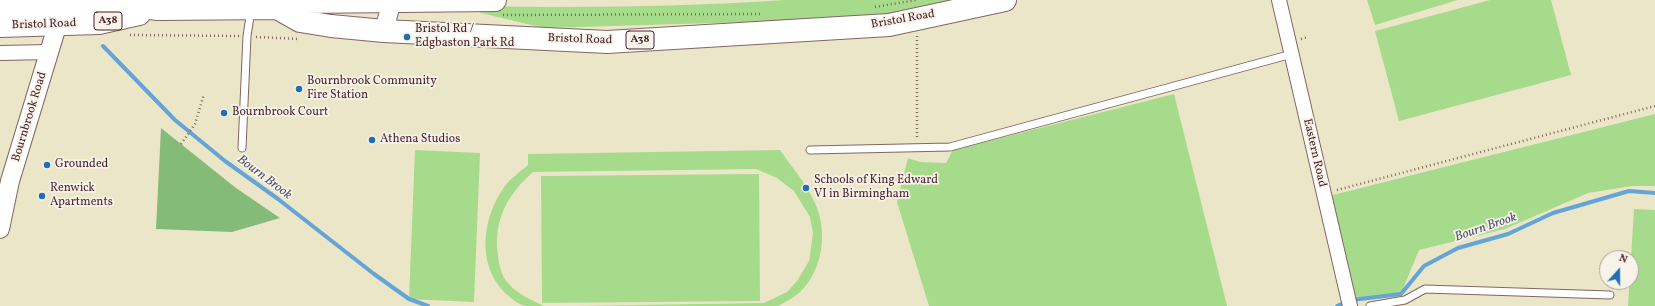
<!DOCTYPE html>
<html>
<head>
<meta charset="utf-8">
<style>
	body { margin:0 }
	#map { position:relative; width:1655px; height:306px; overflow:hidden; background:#ece6c9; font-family:Vollkorn,serif }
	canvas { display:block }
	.north { position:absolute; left:1599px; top:250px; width:40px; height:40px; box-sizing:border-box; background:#f7f3e8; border:1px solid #b29e9c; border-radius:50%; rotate:21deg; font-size:11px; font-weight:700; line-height:16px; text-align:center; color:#4a1f2b }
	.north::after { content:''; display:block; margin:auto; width:14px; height:18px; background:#1f6fb2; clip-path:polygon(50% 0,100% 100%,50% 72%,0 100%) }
</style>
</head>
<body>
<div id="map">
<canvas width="1655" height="306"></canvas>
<div class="north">N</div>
</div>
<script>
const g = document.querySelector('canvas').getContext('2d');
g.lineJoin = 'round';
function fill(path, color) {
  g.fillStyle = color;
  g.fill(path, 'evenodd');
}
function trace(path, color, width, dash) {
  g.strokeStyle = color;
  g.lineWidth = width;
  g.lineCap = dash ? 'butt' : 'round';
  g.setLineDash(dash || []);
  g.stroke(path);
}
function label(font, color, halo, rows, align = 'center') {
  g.font = font + ' Vollkorn,serif';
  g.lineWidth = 3.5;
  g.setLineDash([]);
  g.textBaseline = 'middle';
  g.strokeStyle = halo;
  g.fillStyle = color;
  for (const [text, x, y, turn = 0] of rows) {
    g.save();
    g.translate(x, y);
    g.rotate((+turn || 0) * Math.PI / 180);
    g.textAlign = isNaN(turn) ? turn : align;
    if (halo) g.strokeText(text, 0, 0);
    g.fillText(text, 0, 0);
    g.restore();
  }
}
fill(new Path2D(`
	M784 0H968L885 18 544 28 481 13 476 9 478 6C580 8 682 7 784 0Z
	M1367 0H1458L1375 25Z
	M1490 0H1551L1571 75 1399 121 1375 31Z
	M1174 94 1227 306H929L897 202 908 158 920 162 946 163 953 150Z
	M1655 114V186H1632L1588 193 1505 229 1419 250 1401 294 1356 298 1353 294 1325 197Z
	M415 150 480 153 474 302 409 299Z
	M780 150C791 166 806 183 814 201 828 229 824 268 801 291 795 297 786 302 778 306H575L764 303 787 292 797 281 809 261 813 233 810 217 794 191 777 178 756 169 533 172C508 194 493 220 498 255 499 265 501 275 508 283 517 294 532 300 544 306 538 306 531 306 526 306 518 305 511 298 505 293 476 264 482 217 505 186 511 178 520 172 528 165V154Z
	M759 174 760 301 542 303 541 176Z
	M1634 209 1655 210V306H1628Z`), '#a6db8c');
fill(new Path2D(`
	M161 128 236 188 280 218 232 232 156 229Z`), '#84bb78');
trace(new Path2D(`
	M103 46 175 120 225 161 278 199 374 274 409 299 428 306
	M1352 300 1401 294 1424 266 1458 248 1508 234 1553 213 1629 191 1655 193
	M1337 306 1346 302`), '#65a4d7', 4);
const service = new Path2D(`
	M242 148 247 36 251 10
	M810 150 950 147 1292 54
	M1370 306 1405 300 1425 289 1610 295`);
const minor = new Path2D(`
	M1279 0 1350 306
	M0 53 49 52`);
const tertiary = new Path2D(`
	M384 31 392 0
	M0 229 10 181 61 13`);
const trunk = new Path2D(`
	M0 6 123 5 158 9 277 8 303 2 495 0
	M277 8 300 21 331 26 384 31 607 42 889 25 1005 0
	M0 26 99 23 139 14`);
trace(service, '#836562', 9);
trace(minor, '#836562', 16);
trace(tertiary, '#836562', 20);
trace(trunk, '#836562', 24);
trace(new Path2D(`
	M875 7 916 0
	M503 15 762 14
	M130 35 239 36
	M917 36V139
	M256 37 299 39
	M1301 39 1308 37
	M181 144 195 124 204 94
	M1337 190 1655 106`), '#836562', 2.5, [1, 3]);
trace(service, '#fff', 7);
trace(minor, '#fff', 14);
trace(tertiary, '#fff', 18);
trace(trunk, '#fff', 22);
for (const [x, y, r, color] of [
	[407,37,4,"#1f6fb2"],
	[299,89,4,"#1f6fb2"],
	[224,113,4,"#1f6fb2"],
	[372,140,4,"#1f6fb2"],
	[47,165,4,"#1f6fb2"],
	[806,188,4,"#1f6fb2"],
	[42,196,4,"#1f6fb2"]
]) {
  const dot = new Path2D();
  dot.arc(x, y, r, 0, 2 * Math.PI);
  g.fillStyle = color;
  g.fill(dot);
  trace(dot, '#f7f3e8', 1.5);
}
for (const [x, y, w] of [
	[108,21,28],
	[640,40,28]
]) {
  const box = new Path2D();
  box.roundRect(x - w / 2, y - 9, w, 18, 3);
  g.fillStyle = '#f7f3e8';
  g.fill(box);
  trace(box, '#4a1f2b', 1);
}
label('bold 11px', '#4a1f2b', null, [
	["A38",108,21],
	["A38",640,40]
]);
label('12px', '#4a1f2b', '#f7f3e8', [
	["Bristol Road",903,20,-10],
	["Bristol Road",44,25,-2],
	["Bristol Road",580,40,2],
	["Bournbrook Road",30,117,-73],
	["Eastern Road",1314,153,77]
]);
label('12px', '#4a1f2b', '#f7f3e8', [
	["Bristol Rd /",415,30],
	["Edgbaston Park Rd",415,44],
	["Bournbrook Community",307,82],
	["Fire Station",307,96],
	["Bournbrook Court",232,113],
	["Athena Studios",380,140],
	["Grounded",55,165],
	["Schools of King Edward",814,181],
	["VI in Birmingham",814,195],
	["Renwick",50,189],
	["Apartments",50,203]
], 'left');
label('italic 13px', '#555470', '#f7f3e8', [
	["Bourn Brook",264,178,37],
	["Bourn Brook",1486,228,-19]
]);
</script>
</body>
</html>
